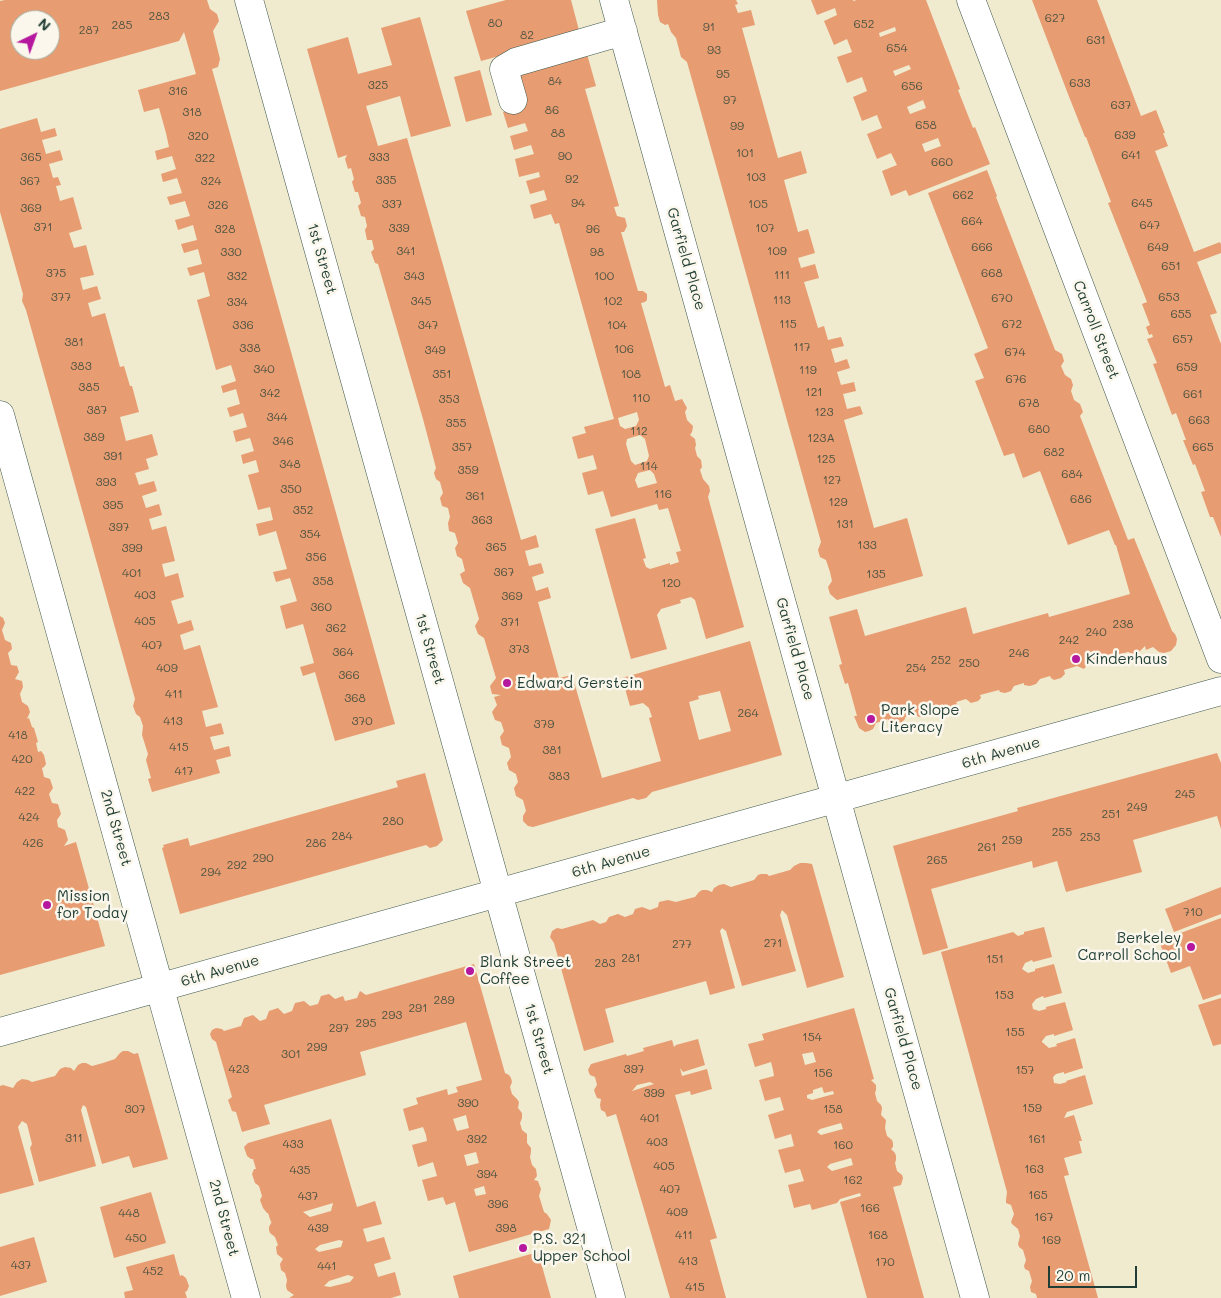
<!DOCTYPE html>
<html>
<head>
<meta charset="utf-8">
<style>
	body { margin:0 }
	#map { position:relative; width:1221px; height:1298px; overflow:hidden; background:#f0eacf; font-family:Mali,sans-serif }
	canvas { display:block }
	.north { position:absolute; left:10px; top:10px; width:50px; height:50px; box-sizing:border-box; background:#fbf7ec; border:1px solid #a3ada2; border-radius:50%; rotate:42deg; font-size:14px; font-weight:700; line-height:20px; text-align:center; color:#1f3d34 }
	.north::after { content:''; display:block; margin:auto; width:18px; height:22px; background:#b5179e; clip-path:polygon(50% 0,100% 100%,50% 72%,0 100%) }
	.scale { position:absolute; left:1048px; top:1266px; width:89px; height:22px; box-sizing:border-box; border:2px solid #1f3d34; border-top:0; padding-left:6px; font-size:15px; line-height:18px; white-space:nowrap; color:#1f3d34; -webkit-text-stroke:4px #fbf7ec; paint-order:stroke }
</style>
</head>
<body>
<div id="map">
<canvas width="1221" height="1298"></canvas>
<div class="north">N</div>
<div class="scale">20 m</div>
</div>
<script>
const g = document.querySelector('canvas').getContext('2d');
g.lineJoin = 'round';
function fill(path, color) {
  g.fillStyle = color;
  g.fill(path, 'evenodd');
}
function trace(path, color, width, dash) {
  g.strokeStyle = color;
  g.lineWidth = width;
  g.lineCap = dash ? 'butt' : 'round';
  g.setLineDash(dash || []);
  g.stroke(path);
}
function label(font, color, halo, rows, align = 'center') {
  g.font = font + ' Mali,sans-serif';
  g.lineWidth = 5;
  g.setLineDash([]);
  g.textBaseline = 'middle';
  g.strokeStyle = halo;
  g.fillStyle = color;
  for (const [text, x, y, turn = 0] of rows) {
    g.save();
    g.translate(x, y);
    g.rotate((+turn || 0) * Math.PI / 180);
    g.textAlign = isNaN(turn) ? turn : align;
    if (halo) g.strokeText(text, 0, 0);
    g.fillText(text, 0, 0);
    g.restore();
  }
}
fill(new Path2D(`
	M5 0H207L210 9 217 14 219 21 213 31 220 59 218 67 212 69 395 724 335 741 315 672 303 676 300 667 314 663 303 624 286 629 280 606 297 601 290 578 276 582 273 572 287 569 276 531 259 536 256 524 273 520 270 507 258 510 248 475 259 472 256 460 243 464 241 455 254 451 250 438 236 442 233 431 247 427 243 413 230 417 227 408 240 404 236 389 223 393 221 386 236 381 231 365 216 370 197 300 210 296 204 272 190 276 187 268 202 264 198 249 184 253 181 244 197 240 193 225 178 230 175 220 190 216 185 201 170 205 167 197 182 193 177 178 163 182 161 174 176 169 172 156 157 160 155 151 169 147 166 133 159 108 144 112 138 90 196 74 184 32 179 41 0 91V1ZM20 20H50V50H20Z
	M506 0H571L580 34 481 61 466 11Z
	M657 0H736L738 4 735 5 738 13 751 10 755 25 742 28 778 158 801 151 807 173 784 180 798 232 808 229 815 253 798 258 801 268 815 264 819 278 804 282 818 328 824 326 828 340 841 337 844 346 831 349 835 363 847 359 850 368 837 372 841 385 854 382 856 391 843 394 847 409 860 406 863 414 844 420 874 528 907 518 923 576 837 600 830 594 828 587 832 581 830 572 826 560 820 557 818 550 821 542 687 62 681 57 676 38 671 32 668 24 665 25 660 22 658 15Z
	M811 0H853V1L857 0H926L960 89 958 90 973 128 975 127 990 164 909 196 906 190 891 196 882 171 897 165 891 153 877 159 867 134 882 128 877 115 862 121 853 97 867 91 862 77 847 83 837 57 852 52 847 39 834 45 824 21 837 15 835 8 817 15ZM895 27 896 31 880 37 879 33ZM909 65 911 69 895 76 893 71ZM923 100 926 108 910 114 907 107ZM938 138 941 146 925 152 922 144Z
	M1032 0H1097L1141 116 1156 110 1165 133H1163L1168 146 1155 151 1194 252 1220 242 1221 245V253L1197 262 1217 313 1210 315 1221 344V537L1213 517H1210L1201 492 1205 491 1195 464 1193 465 1183 440H1186L1176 413 1172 415 1153 364 1157 363 1147 339 1153 337 1152 334 1149 335 1146 327 1150 325 1142 304 1147 302 1108 203 1111 202 1086 137H1085L1068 94Z
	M420 17 451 126 411 137 400 96 366 106 378 146 407 138 521 540 536 535 539 547 525 551 529 566 541 563 544 573 532 577 536 591 548 587 551 598 538 602 559 678 572 675 602 778 661 761 649 718 652 717 649 708 643 703 630 706 622 678 750 641 782 755 652 792 646 798 638 800 633 798 533 827 528 826 523 821V816L526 811 523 800 516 796 514 788 518 782 516 774 509 770 507 763 511 757 509 748 502 745 500 737 504 731 501 722 495 720 492 712 497 705 494 697 501 695 492 694 490 686 496 678 484 638 478 634 475 626 479 619 470 588 463 583 460 574 465 571 462 559 457 556 455 548 458 543 455 533 449 531 448 523 450 517 448 508 442 506 440 498 443 493 440 482 436 479 434 473 436 468 423 419 378 264 375 263 371 252 374 249 372 240H367L365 230 367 226 365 217 361 216 358 206 361 203 358 192H355L352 182 354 179 351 168 348 169 345 159 347 155 338 158 307 49 348 37 358 74 392 65 381 28ZM720 691 731 731 699 740 689 702 699 699 698 696Z
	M587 54 596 86 585 89 619 206 614 207 617 216 625 218 627 226 624 232H621L638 291H643L647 294V300L645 302 641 303 665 387 670 385 675 401 682 399 687 408 685 412 687 420 693 426 692 432 690 435 695 439 696 445 695 448 697 456 701 460 702 467 700 470 703 479 709 486 710 491 708 497 744 627 706 639 695 600 691 597 680 600 681 603 661 609 657 615 667 649 631 659 595 529 635 518 646 558 643 559 646 567 650 569 670 563V565L679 562 676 552 681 551 668 508 659 510 657 504 611 517 603 491 588 495 582 473 597 469 593 455 578 459 572 437 586 433 584 427 614 419 559 223 555 224 551 214 534 219 530 205 547 200 544 190 530 194 526 181 540 177 539 172 519 177 515 159 534 154 531 145 514 150 510 136 528 131 525 123 508 128 503 112 523 107 514 75ZM637 412 639 420 636 426 625 429 620 426 618 418ZM640 435 645 439 649 456 647 461 635 465 631 461 626 444 627 439ZM650 470 654 474 657 483 638 488 635 480 638 473Z
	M480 70 492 115 466 122 454 77Z
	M37 118 41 132 55 128 57 136 42 140 46 154 60 150 63 160 49 164 53 178 58 177 61 185 56 186 60 201 73 197 82 229 69 233 74 248 86 245 94 275 80 278 83 290 97 286 101 299 88 303 92 317 105 313 120 367 124 366 130 386H132L139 412 120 417 126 441 152 434 158 455 146 459 149 469 135 473 139 485 154 481 157 491 142 496 146 508 159 504 162 515 149 519 152 530 166 526 172 549 175 561 162 564 165 577 178 573 184 597 171 601 178 624 191 620 194 630 180 635 184 650 200 645 218 707 202 711 206 727 221 723 224 734 210 737 214 750 229 746 231 756 216 760 220 773 152 792 148 779 151 778 146 760 148 754 142 735 143 726 140 717 136 714 133 706 135 699 26 310 22 301 23 294 0 212V129Z
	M987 170 997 196 996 197 1055 350 1062 354 1064 361 1061 366 1065 375 1071 379 1073 385 1071 391 1074 400 1080 404 1083 412 1080 416 1128 540 1134 538 1172 631 1175 634 1177 639 1176 645 1171 651 1164 653 1159 652 1153 647 1146 650 1145 646 1136 655 1128 652 1117 655 1109 661 1103 659 1089 662 1084 669 1077 666 1064 670 1065 674 1061 678 1054 680 1051 678 1050 676 1040 679 1036 684 1030 686 1024 685V683L1014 686 1011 691 1005 693 1000 692 999 690 980 695 981 698 978 701 971 703 966 699 956 702 957 704 952 707 945 710 940 707 930 710 931 712 928 714 919 717 915 714 905 717V719L902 722 894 724 889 722 888 719 876 723 873 729 869 731 865 732 859 728 854 716H857L848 683 845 684 839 665 842 664 829 617 857 609 865 636 966 607 973 634 1048 613 1049 617 1130 594 1116 545H1115L1109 530 1068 545 1040 471 1023 478 1014 453 1004 456 975 381 984 378 974 354 988 348 928 193Z
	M0 616 3 618 5 623 2 630 5 640 11 643 12 649 8 653 11 665 17 666 19 672 15 679 22 681 23 687 20 694 22 702 28 706 30 712 27 719 29 718 32 727 34 728 38 742 36 743 38 752 41 751 44 755 46 764 44 767 42 768 44 777 50 779 53 788 49 794 52 803 58 804 61 814 57 820 58 827 65 830 68 840 64 846 76 842 105 946 0 975Z
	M1217 753 1221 763V829L1217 816 1133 840 1142 872 1066 892 1057 861 1033 868 1032 861 931 889 948 948 923 955 893 846 1018 811 1017 808Z
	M425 773 443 840 437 846 430 848 426 845 180 914 162 848 164 847 163 845 188 838 190 846 242 831 398 787 396 781Z
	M800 863H806L812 864 844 977 807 988 787 915 782 910 780 915 796 971 742 986 726 931 722 928 720 931 735 988 710 995 706 981 605 1009 614 1042 584 1051 554 943 550 937 552 931 557 928 562 929 593 920 600 924 606 922 609 917 618 914 625 917 633 914 635 909 642 907 650 910 658 907 659 902 668 900 676 902 683 900 695 897 699 892 702 890H707L712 892 714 888 719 885 724 884 731 887 754 880 758 875 761 874H767L769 876 790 870 794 866Z
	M1221 887V914L1174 932 1165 909Z
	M1221 918V994L1203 1000 1190 966 1171 973 1159 941Z
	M1044 927 1052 957 1033 962 1032 960 1025 963 1022 969 1028 973 1035 971V969L1054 964 1062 993 1044 998 1043 996 1036 999 1032 1004 1033 1009 1039 1011 1046 1009V1007L1065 1002 1073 1030 1054 1036V1034L1046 1036 1042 1041V1042L1049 1048 1057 1046 1056 1044 1075 1038 1083 1068 1064 1074V1072L1056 1074 1053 1077 1054 1083 1060 1084 1067 1082 1066 1081 1085 1075 1093 1104 1067 1112 1064 1118 1074 1115 1082 1141H1079L1082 1153 1064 1158 1069 1175 1064 1176 1098 1298H1037L1036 1294 1031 1292 1030 1287 1032 1281 1029 1271 1025 1269 1024 1266 1026 1260 1023 1250 1019 1247 1018 1244 1020 1236 1018 1229 1012 1224 1011 1222 1014 1214 1011 1205 1006 1203V1200L1007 1192 941 952 1013 932 1018 936 1024 934V932Z
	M474 964 505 1073 509 1075 511 1078 512 1082 510 1087 512 1094 517 1099 519 1102 518 1108 522 1113V1118L520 1123 522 1130 527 1134V1143L531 1148V1152L530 1157 532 1165 536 1169 537 1176 534 1180 538 1181 539 1184 541 1189 539 1196 544 1212 547 1214 551 1220 549 1229 469 1252 455 1202 446 1205 443 1197 428 1201 422 1180 437 1176 433 1162 418 1167 412 1145 427 1141 426 1135 423 1127 409 1131 403 1109 418 1104 416 1098 447 1089 448 1095 458 1092 456 1087 482 1080 466 1022 360 1052 366 1075 264 1105 270 1124 242 1132 236 1112 232 1111 228 1100 232 1097 216 1042 212 1039 210 1034 212 1030 216 1028 222 1029 224 1031 241 1026 244 1018 253 1015 260 1021 266 1019 269 1011 278 1008 284 1014 292 1011 295 1003 304 1001 310 1006 318 1004 321 996 329 994 335 999 343 996 345 1001 357 998 360 991 366 995ZM466 1115 469 1128 457 1131 453 1119ZM476 1152 479 1163 467 1166 464 1155ZM484 1186 486 1194 476 1196 474 1189Z
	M1221 998V1044L1213 1046 1198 1005Z
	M854 1008 874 1079 871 1080 876 1085V1090L875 1093 877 1101 881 1105 882 1108 881 1115 886 1120 885 1128 887 1136 892 1140 893 1143V1147L891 1149 895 1153 896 1156V1160L895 1163 897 1171 902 1175 903 1178 901 1185 893 1187 924 1298H867L840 1202 861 1196 860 1193 840 1199 837 1203 812 1210 810 1204 794 1208 788 1185 804 1181 800 1169 785 1173 778 1150 794 1146 791 1134 775 1139 768 1115 784 1110 780 1097 765 1101 759 1080 774 1076 773 1070 771 1062 755 1067 748 1044 764 1040 762 1034ZM813 1052 816 1062 805 1065 802 1054ZM822 1087 824 1093 833 1091 834 1094 812 1100 807 1098V1095L813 1093V1090ZM841 1123 843 1129 821 1135 817 1132 820 1129ZM851 1158 853 1165 832 1171 827 1167 830 1164Z
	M698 1039 705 1065 683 1072 680 1068 682 1076 707 1069 712 1089 691 1095 690 1091 675 1095 717 1238 710 1240 726 1298H670L616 1114 607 1117 605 1112 601 1110 600 1105 601 1099 597 1098 595 1093 594 1090 597 1085 595 1077 590 1075 588 1070 591 1064 626 1054 627 1056 644 1051 643 1048 672 1040 674 1047 676 1045ZM650 1082 654 1084 632 1091 637 1085Z
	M123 1051H128L134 1054 138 1053 168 1159 133 1168 129 1156 102 1164 86 1107 83 1105 81 1110 96 1166 39 1182 30 1148 32 1144 27 1124 22 1121 18 1127 34 1185 0 1194V1086L3 1085 13 1088 17 1082 22 1079 28 1080 32 1082 55 1076 60 1069 65 1067 71 1068 74 1071 78 1065 82 1063H86L92 1066 103 1063 115 1059 120 1053Z
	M331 1119 357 1207 375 1201 382 1224 363 1229 367 1242 384 1237 391 1259 374 1264 378 1277 395 1272 401 1295 391 1298H289L294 1295 287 1290 286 1286 287 1280 285 1273 281 1270 280 1264 283 1259 277 1254 276 1247 278 1245 275 1237 270 1233 269 1230V1227L272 1221 271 1222 268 1213H267L263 1208 260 1200 262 1196 259 1186 255 1183 252 1174 254 1169H256L253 1159H251L247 1156 244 1147 248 1143ZM333 1203 331 1211 310 1217 303 1212ZM339 1240 343 1241 341 1247 319 1252 315 1249 320 1245ZM348 1275 354 1277 350 1282 330 1287 324 1286 329 1281Z
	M151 1192 166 1243 114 1258 100 1207Z
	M34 1237 47 1282 0 1296V1247Z
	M538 1252 551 1298H459L453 1276Z
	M174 1254 180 1276 182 1275 186 1278 189 1286 187 1291 185 1292 187 1298H125L124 1292 133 1290 126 1267Z`), '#e79c71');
const minor = new Path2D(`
	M249 0 611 1298
	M614 0 975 1298
	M971 0 1221 659
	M513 100 504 69 516 62 623 31
	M0 415 246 1298
	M0 1032 1221 691`);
trace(minor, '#3e574b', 29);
trace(minor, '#fff', 28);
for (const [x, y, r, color] of [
	[1076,659,5,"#b5179e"],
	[507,683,5,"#b5179e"],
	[871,719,5,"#b5179e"],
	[47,905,5,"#b5179e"],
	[1191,947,5,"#b5179e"],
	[470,971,5,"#b5179e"],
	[523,1248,5,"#b5179e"]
]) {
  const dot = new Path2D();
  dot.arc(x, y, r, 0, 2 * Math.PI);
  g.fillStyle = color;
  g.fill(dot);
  trace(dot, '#fbf7ec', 2);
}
label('12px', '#515543', null, [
	["283",159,16],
	["627",1055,18],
	["80",495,23],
	["652",864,24],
	["285",122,25],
	["91",709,27],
	["287",89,30],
	["82",527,35],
	["631",1096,40],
	["654",897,48],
	["93",714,50],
	["95",723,74],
	["84",555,81],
	["633",1080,83],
	["325",378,85],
	["656",912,86],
	["316",178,91],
	["97",730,100],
	["637",1121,105],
	["86",552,110],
	["318",192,112],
	["658",926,125],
	["99",737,126],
	["88",558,133],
	["639",1125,135],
	["320",198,136],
	["101",745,153],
	["641",1131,155],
	["90",565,156],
	["365",31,157],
	["333",379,157],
	["322",205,158],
	["660",942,162],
	["103",756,177],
	["92",572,179],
	["335",386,180],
	["367",30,181],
	["324",211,181],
	["662",963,195],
	["94",578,203],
	["645",1142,203],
	["337",392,204],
	["105",758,204],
	["326",218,205],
	["369",31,208],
	["664",972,221],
	["647",1150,225],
	["371",43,227],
	["339",399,228],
	["107",765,228],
	["328",225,229],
	["96",593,229],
	["666",982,247],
	["649",1158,247],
	["341",406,251],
	["109",777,251],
	["330",231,252],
	["98",597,252],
	["651",1171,266],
	["375",56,273],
	["668",992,273],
	["111",782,275],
	["332",237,276],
	["343",414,276],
	["100",604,276],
	["377",61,297],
	["653",1169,297],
	["670",1002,298],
	["113",782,300],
	["345",421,301],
	["102",613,301],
	["334",237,302],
	["655",1181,314],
	["115",788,324],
	["672",1012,324],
	["336",243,325],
	["347",428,325],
	["104",617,325],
	["657",1183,339],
	["381",74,342],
	["117",802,347],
	["338",250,348],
	["106",624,349],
	["349",435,350],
	["674",1015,352],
	["383",81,366],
	["659",1187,367],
	["340",264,369],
	["119",808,370],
	["351",442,374],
	["108",631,374],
	["676",1016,379],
	["385",89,387],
	["121",814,392],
	["342",270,393],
	["661",1193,394],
	["110",641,398],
	["353",449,399],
	["678",1029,403],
	["387",97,410],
	["123",824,412],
	["344",277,417],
	["663",1199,420],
	["355",456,423],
	["680",1039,429],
	["112",639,431],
	["389",94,437],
	["123A",821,438],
	["346",283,441],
	["357",462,447],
	["665",1203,447],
	["682",1054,452],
	["391",113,456],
	["125",826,459],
	["348",290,464],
	["114",649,466],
	["359",468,470],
	["684",1072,474],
	["127",832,480],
	["393",106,482],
	["350",291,489],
	["116",663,494],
	["361",475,496],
	["686",1081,499],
	["129",838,502],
	["395",113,505],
	["352",303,510],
	["363",482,520],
	["131",845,524],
	["397",119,527],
	["354",310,534],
	["133",867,545],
	["365",496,547],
	["399",132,548],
	["356",316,557],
	["367",504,572],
	["401",132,573],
	["135",876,574],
	["358",323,581],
	["120",671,583],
	["403",145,595],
	["369",512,596],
	["360",321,607],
	["405",145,621],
	["371",510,622],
	["238",1123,624],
	["362",336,628],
	["240",1096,632],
	["242",1069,640],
	["407",152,645],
	["373",519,649],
	["364",343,652],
	["246",1019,653],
	["252",941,660],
	["250",969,663],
	["409",167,668],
	["254",916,668],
	["366",349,675],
	["411",174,694],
	["368",355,698],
	["264",748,713],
	["413",173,721],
	["370",362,721],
	["379",544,724],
	["418",18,735],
	["415",179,747],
	["381",552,750],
	["420",22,759],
	["417",184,771],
	["383",559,776],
	["422",25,791],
	["245",1185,794],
	["249",1137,807],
	["251",1111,814],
	["424",29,817],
	["280",393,821],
	["255",1062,832],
	["284",342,836],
	["253",1090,837],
	["259",1012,840],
	["426",33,843],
	["286",316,843],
	["261",987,847],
	["290",263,858],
	["265",937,860],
	["292",237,865],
	["294",211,872],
	["710",1193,912],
	["271",773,943],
	["277",682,944],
	["281",631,958],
	["151",995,959],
	["283",605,963],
	["153",1004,995],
	["289",444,1000],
	["291",418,1008],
	["293",392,1015],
	["295",366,1023],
	["297",339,1028],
	["155",1015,1032],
	["154",812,1037],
	["299",317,1047],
	["301",291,1054],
	["423",239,1069],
	["397",634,1069],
	["157",1025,1070],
	["156",823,1073],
	["399",654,1093],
	["390",468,1103],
	["159",1032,1108],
	["307",135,1109],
	["158",833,1109],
	["401",650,1118],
	["311",74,1138],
	["392",477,1139],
	["161",1037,1139],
	["403",657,1142],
	["433",293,1144],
	["160",843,1145],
	["405",664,1166],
	["163",1034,1169],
	["435",300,1170],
	["394",487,1174],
	["162",853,1180],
	["407",670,1189],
	["165",1038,1195],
	["437",308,1196],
	["396",498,1204],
	["166",870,1208],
	["409",677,1212],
	["448",129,1213],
	["167",1044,1217],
	["439",318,1228],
	["398",506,1228],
	["411",684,1235],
	["168",878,1235],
	["450",136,1238],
	["169",1051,1240],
	["413",688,1261],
	["170",885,1262],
	["437",21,1265],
	["441",327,1266],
	["452",153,1271],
	["415",695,1287]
]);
label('15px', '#1f3d34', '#fbf7ec', [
	["1st Street",322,259,74],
	["Garfield Place",686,259,74],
	["Carroll Street",1096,330,69],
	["1st Street",430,649,74],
	["Garfield Place",795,649,74],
	["6th Avenue",1001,753,-16],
	["2nd Street",116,828,74],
	["6th Avenue",611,862,-16],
	["6th Avenue",220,971,-16],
	["1st Street",539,1039,74],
	["Garfield Place",903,1039,74],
	["2nd Street",224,1218,75]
]);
label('15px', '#1f3d34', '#fbf7ec', [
	["Kinderhaus",1086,659],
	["Edward Gerstein",517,683],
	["Park Slope",881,710],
	["Literacy",881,727],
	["Mission",57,896],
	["for Today",57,913],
	["Berkeley",1181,938,"right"],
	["Carroll School",1181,955,"right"],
	["Blank Street",480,962],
	["Coffee",480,979],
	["P.S. 321",533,1239],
	["Upper School",533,1256]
], 'left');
</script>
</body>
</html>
